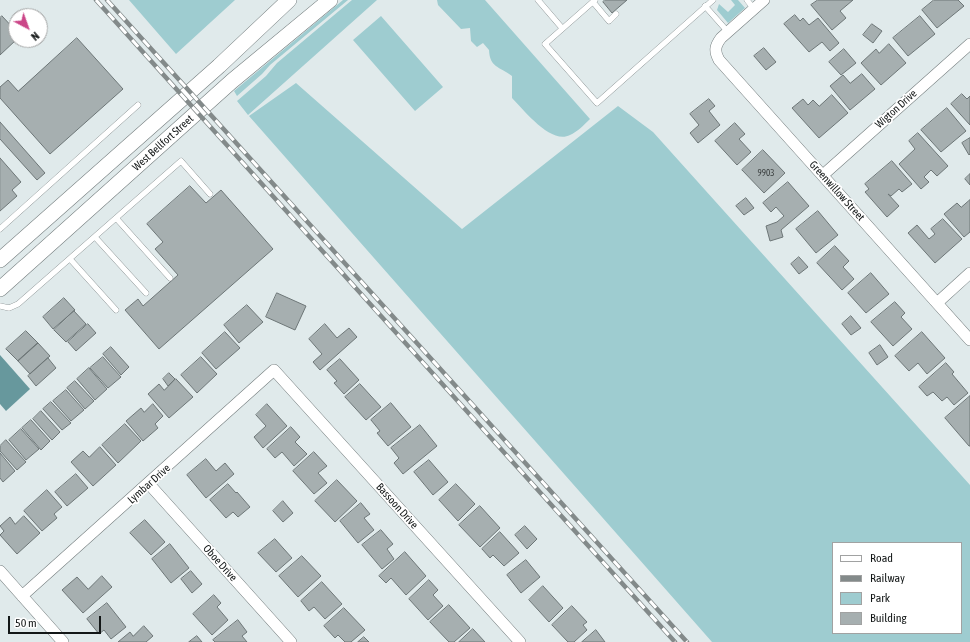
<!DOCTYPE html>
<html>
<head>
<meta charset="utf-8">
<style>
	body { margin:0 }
	#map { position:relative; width:970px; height:642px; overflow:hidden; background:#e0eaeb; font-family:"Asap Condensed",sans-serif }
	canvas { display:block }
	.legend { position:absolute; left:832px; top:542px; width:130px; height:92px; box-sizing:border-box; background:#fff; border:1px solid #a1a2a2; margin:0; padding:5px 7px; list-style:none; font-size:12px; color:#131717 }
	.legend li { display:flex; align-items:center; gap:8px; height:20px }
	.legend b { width:20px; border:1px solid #a1a2a2 }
	.north { position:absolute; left:8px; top:8px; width:40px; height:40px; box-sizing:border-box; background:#fff; border:1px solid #a1a2a2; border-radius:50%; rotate:139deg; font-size:11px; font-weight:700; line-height:16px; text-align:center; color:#131717 }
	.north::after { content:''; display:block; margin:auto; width:14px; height:18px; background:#cb4688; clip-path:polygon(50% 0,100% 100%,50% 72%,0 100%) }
	.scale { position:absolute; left:8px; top:616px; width:93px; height:18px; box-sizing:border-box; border:2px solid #131717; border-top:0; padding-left:5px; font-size:12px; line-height:14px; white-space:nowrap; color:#131717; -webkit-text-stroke:3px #fff; paint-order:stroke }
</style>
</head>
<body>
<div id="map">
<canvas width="970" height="642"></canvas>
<ul class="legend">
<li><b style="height:5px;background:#fff"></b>Road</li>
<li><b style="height:5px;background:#838a8a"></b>Railway</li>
<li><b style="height:11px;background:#9eccd0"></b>Park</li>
<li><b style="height:11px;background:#a6afb0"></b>Building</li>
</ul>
<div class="north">N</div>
<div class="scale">50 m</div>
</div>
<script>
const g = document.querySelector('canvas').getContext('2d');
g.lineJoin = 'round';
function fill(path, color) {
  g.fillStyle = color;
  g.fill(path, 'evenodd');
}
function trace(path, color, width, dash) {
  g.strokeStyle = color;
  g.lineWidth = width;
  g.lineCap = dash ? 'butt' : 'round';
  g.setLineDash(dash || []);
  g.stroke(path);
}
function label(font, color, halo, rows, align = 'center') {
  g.font = font + ' "Asap Condensed",sans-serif';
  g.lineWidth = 3.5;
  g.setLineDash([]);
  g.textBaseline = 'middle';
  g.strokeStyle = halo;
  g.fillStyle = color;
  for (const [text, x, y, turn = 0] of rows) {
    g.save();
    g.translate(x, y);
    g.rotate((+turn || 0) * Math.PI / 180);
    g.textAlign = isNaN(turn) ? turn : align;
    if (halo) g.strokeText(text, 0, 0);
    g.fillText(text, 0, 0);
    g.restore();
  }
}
fill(new Path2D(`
	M129 0H235L176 54Z
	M343 0H348L270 65 262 74 237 96 234 91Z
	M352 0H377L248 115 237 101 266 76 277 63Z
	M437 0H485L590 119C584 125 577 132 570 135 551 145 524 110 512 98V76C499 66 490 68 489 50L483 43 477 47 471 41 470 28 461 29 438 5Z
	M731 0H738L745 8 728 23 717 10 719 4 728 12 735 5Z
	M381 16 443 87 415 111 353 40Z
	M296 83 462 229 618 106 653 132 970 485V642H712L249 116ZM833 543H961V633H833Z`), '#9eccd0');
fill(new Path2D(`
	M0 355 30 389 6 411 0 404Z`), '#67989d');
const building = new Path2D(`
	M605 0H627L612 13 603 2Z
	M818 0H853L840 11 846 18 832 30 811 5Z
	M934 0H958L964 6 937 28 922 10Z
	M795 15 800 21 803 18 809 25 818 18 839 43 830 51 822 42 809 52 784 24Z
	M2 16 16 31V40L0 55V18Z
	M920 16 935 34 908 56 893 38Z
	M872 24 882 31 873 43 863 35Z
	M77 38 123 89 50 154 0 98V87L8 80 18 91Z
	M889 44 906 63 881 85 861 63 876 49 879 53Z
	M764 48 776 62 766 70 754 56Z
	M844 49 856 63 841 75 829 62Z
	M862 74 875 89 850 110 830 86 843 75 850 83Z
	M962 94 967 99 970 96V125L951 104Z
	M832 95 848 113 819 138 792 108 803 99 808 105 813 100 819 106Z
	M709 99 715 106 709 111 720 125 698 143 690 133 699 125 690 114Z
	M947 108 966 131 941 152 921 130Z
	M0 122 45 173 37 180 0 139Z
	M735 123 745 134 739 139 751 152 737 165 715 141Z
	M918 133 948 166 937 176 931 170 924 177 929 182 921 189 899 164 915 149 909 141Z
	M970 138V154L969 155 962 143Z
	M763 150 785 173 764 193 742 170Z
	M0 158 21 182 12 190 17 196 0 211Z
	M892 161 912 184 902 192 899 189 891 196 888 194 899 206 887 217 865 192 869 189 865 184Z
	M970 174V185L965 179Z
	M788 182 809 206 781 230 783 237 770 241 766 226 777 222 784 216 776 207 771 212 763 203Z
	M190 186 206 203 221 190 273 249 159 349 125 310 138 299 143 306 178 275 155 249 163 242 147 224Z
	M746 198 754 208 744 215 736 206Z
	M970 200V232L964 237 944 214 957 203 961 207Z
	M818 211 838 235 816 253 796 229Z
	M943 219 962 239 935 263 908 233 917 225 929 239 935 234 931 229Z
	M835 246 849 261 843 267 854 279 842 290 817 263Z
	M799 257 808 267 799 274 791 264Z
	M871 273 889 294 866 313 848 293Z
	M277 293 306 306 295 330 266 317Z
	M64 298 75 310 53 329 43 317Z
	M895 302 905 313 901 317 912 329 893 346 871 322Z
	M247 305 263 322 239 343 224 325Z
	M74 311 86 324 66 342 54 330Z
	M851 316 861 328 851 335 842 324Z
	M88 324 96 333 76 351 68 342Z
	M325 324 337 338 349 328 357 337 320 370 313 362 322 354 309 339Z
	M26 331 38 343 18 361 6 349Z
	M225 332 240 348 216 369 202 353Z
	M922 332 945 358 927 374 918 363 909 371 895 356Z
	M38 343 50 356 30 374 18 361Z
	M880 345 888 357 877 365 869 353Z
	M111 347 129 367 121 375 103 354Z
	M103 357 121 377 108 388 90 368Z
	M201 357 217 374 197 393 181 375Z
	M48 358 56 368 36 386 28 376Z
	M340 359 359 380 344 394 334 383 337 381 327 370Z
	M946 363 954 372 952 374 968 393 954 405 947 397 942 401 933 392 927 396 919 387Z
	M89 368 107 389 95 400 77 379Z
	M169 373 175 379 168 386 163 379Z
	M176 379 193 397 169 418 148 394 159 384 164 390Z
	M75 381 94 401 85 409 67 388Z
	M360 384 381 407 366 420 345 397Z
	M66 390 84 410 71 421 53 401Z
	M970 396V446H969L945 418Z
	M51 402 71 423 62 430 43 409Z
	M391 403 411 427 388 446 377 433 380 431 371 420Z
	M153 404 163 416 155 424 158 428 143 441 126 421 141 408 144 412Z
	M267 404 287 426 263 448 254 437 266 426 256 415Z
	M41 411 60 432 52 440 33 419Z
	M31 420 50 441 41 450 22 428Z
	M125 424 141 441 118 463 102 445Z
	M420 425 437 446 403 474 394 463 399 458 391 448Z
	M291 427 300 437 295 442 307 454 294 466 282 452 275 458 267 449Z
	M21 429 39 449 26 460 9 440Z
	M6 440 26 462 17 470 0 451V446Z
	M100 447 116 465 93 486 71 462 83 451 89 457Z
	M314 452 327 466 318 473 327 483 314 494 293 471Z
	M0 453 15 471 3 482 0 478Z
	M206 459 216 471 225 463 234 474 206 498 187 475Z
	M429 460 448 482 433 495 414 472Z
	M76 474 88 488 67 506 55 492Z
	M337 480 357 501 335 522 315 501Z
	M228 484 236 493 237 492 250 507 238 517 233 512 226 518 210 500Z
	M456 484 475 504 458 521 439 500Z
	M47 490 62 507 54 514 57 518 42 531 24 511Z
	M283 501 293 513 283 522 273 511Z
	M361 503 370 514 364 518 374 530 358 543 340 521Z
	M480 506 500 528 480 547 459 525Z
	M24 516 40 533 17 554 0 535 4 531 0 526 10 517 15 524Z
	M145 520 165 542 151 555 130 533Z
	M525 526 537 539 527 549 515 535Z
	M381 530 393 544 387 549 394 559 382 569 362 545Z
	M500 532 519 553 504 566 493 555 490 558 482 549Z
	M275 539 292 558 276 572 258 553Z
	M170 544 189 568 171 583 152 559Z
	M405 552 426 576 406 595 391 578 386 583 379 576Z
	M302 556 321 576 298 597 279 576Z
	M526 560 540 577 521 593 507 575Z
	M191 571 202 584 192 593 181 579Z
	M102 576 112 587 83 613 62 590 77 577 88 589Z
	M429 580 438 590 433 595 443 606 428 620 409 599Z
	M322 582 342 604 325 619 314 607 309 611 301 601Z
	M543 586 563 608 549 622 529 600Z
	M214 595 221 603 217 607 228 620 212 635 193 614Z
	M107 603 126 627 111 639 104 630 99 634 87 619Z
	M449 605 470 628 454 642H449L430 622Z
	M572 606 587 622 583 625 587 630 574 642H568L552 625Z
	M344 608 365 630 351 642H345L338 635 335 638 324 626Z
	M238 620 247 632 242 636 247 642H215L213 640Z
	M144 626 153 636 146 642H118L130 632 133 636Z
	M473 629 485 642H459Z
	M596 630 605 642H582Z
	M197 636 202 642H189Z
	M364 637 369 642H358Z`);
fill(building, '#a6afb0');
trace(building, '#6d7677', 1);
const service = new Path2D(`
	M538 0 562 28
	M595 0 545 44 597 103 713 0
	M747 0 754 9
	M593 2 609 21 616 14
	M705 6 728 32
	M116 218 170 278
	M0 229 138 105
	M95 237 146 293
	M70 259 116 310
	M0 306 9 308 18 304 181 161 210 194`);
const minor = new Path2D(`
	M764 0 721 38C715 46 714 51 719 60L970 340
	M823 175 970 44
	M937 303 970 273
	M149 484 291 642
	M0 571 63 642
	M22 596 274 370 520 642`);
const secondary = new Path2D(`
	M0 260 219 66 289 0
	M0 289 232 81 330 0`);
trace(service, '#747d7e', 6);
trace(minor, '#747d7e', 12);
trace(secondary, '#747d7e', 16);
trace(service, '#fff', 5.5);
trace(minor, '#fff', 11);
trace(secondary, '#fff', 15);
const rail = new Path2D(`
	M96 0 675 642
	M107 0 687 642`);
trace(rail, '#838a8a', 4.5);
trace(rail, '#fff', 3, [9]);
label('9px', '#383d3d', null, [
	["9903",766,173]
]);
label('11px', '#131717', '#fff', [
	["Wigton Drive",896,109,-42],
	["West Bellfort Street",163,143,-42],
	["Greenwillow Street",837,191,48],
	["Lymbar Drive",149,484,-42],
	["Bassoon Drive",397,506,48],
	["Oboe Drive",220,563,48]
]);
</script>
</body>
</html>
